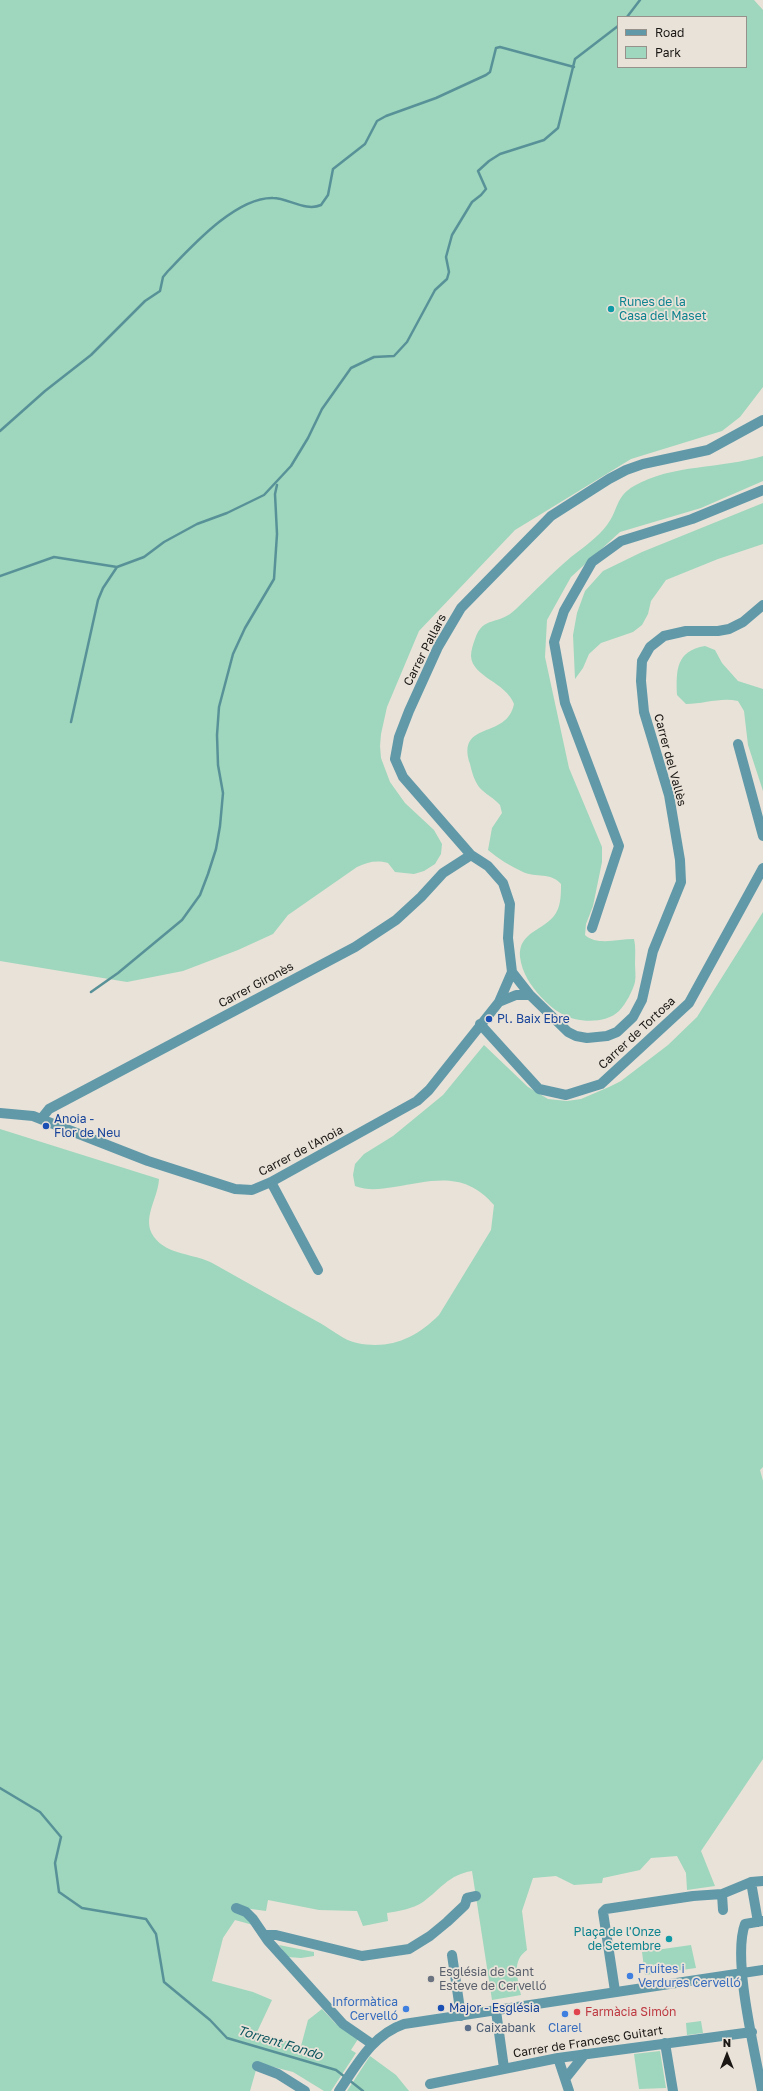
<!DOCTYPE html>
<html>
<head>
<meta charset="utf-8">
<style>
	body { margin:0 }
	#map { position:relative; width:763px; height:2091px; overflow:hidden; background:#e9e2d8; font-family:"Golos Text",sans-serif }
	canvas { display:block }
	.legend { position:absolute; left:617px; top:16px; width:130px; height:52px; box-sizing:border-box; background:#e9e2d8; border:1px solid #96918a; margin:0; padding:5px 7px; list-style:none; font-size:12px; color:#1a1714 }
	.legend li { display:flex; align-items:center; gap:8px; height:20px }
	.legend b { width:20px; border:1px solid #96918a }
	.north { position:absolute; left:707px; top:2035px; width:40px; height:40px; -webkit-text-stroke:3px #e9e2d8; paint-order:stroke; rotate:0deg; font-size:11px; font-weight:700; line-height:16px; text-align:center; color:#1a1714 }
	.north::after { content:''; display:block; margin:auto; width:14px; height:18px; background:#1a1714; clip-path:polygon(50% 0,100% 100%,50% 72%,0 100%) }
</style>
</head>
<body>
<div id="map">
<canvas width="763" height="2091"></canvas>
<ul class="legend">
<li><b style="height:5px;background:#6199a9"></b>Road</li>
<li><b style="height:11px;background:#9ed7bd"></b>Park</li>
</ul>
<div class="north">N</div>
</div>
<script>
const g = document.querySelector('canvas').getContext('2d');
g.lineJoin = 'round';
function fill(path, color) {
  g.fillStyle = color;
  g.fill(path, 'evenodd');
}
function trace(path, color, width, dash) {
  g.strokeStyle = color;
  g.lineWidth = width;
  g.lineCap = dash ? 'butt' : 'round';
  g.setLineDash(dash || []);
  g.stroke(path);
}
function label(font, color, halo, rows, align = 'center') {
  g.font = font + ' "Golos Text",sans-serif';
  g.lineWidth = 3.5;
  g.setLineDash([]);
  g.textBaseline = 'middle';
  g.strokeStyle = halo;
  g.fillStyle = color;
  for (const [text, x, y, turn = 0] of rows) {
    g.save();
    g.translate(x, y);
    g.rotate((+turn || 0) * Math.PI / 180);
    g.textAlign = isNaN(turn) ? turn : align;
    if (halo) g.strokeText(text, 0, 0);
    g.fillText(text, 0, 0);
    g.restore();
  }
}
fill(new Path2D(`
	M0 0H754L763 10V387L740 417 722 431 631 459 515 530 419 631 387 707 381 734 380 746 381 758 390 782 405 803 434 830 442 844 441 854 435 864 424 871 414 874 395 872 388 863C376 860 368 862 357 867L288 915 273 934 238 950 183 971 127 982 0 961ZM618 17H746V67H618Z
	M763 456V481L701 508 620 532 571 577 547 620 545 657 569 768 602 847V862L593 906 586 924 585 935C597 946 618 939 634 939 636 947 635 955 635 963 635 969 636 976 635 982 633 990 626 1004 619 1011 606 1024 577 1023 562 1014 554 1010 547 1003 541 997 531 986 522 973 520 957 518 931 545 931 556 913 561 905 561 893 561 884 551 872 536 878 523 872 510 866 499 859 488 850L492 828 502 813 500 805C494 798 485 794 479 787 474 780 472 772 470 764 456 720 507 740 514 704 506 682 472 677 471 656 471 650 473 645 475 639 483 615 499 626 516 609 534 592 552 573 571 557 584 547 598 537 607 525 619 509 615 497 634 486 672 464 721 469 763 456Z
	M763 503V544L718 559 666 580 651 601 648 614 642 625 633 632 601 643 589 654 583 668 575 679 573 635 577 613 585 591 603 571 642 552Z
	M705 646 715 650 722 663 738 681 763 689V791L748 745 744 711 738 701C721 697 704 704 686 704L677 695C676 670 676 651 705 646Z
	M763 912V1467L760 1470 763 1481V1759L701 1851 715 1886 687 1890 686 1873 677 1856 651 1858 640 1870 603 1878 602 1883 574 1885 556 1876 533 1878 522 1911 527 1950C511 1961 518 1979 521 1995L492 2000 472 1871C448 1875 441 1889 423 1902 412 1909 399 1911 387 1913L388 1921 363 1926 357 1911 319 1910 268 1900 266 1911 244 1908 253 1925 235 1920 223 1938 212 1981 253 1992 272 2000 257 2032 301 2046 308 2020 322 2009 335 2023 358 2039 351 2050 356 2053 331 2091H324L293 2072 258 2063 250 2091H0V1129L159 1179C158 1199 141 1219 154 1237 168 1256 195 1253 214 1264 249 1284 284 1303 320 1323 331 1329 345 1341 357 1343 390 1350 416 1338 439 1315L491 1230 494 1205C465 1171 434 1180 394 1187 380 1189 369 1191 355 1186L353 1175 355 1164 364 1154 393 1136 443 1095 484 1045 528 1087 548 1099 567 1101 581 1099 609 1087 621 1081 668 1045 697 1017Z
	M279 1945 314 1952V1956L301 1958 288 1957Z
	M691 1945 696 1968 645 1975 642 1952Z
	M701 2021 703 2033 687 2035 686 2023Z
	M660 2051 666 2088 639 2089 634 2054Z
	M370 2056 396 2075 409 2091H347Z`), '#9ed7bd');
trace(new Path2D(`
	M627 17 640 0
	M0 431 45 391 91 355 145 301 160 291 163 277 168 271C192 246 236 197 273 198 288 198 306 212 321 205L328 195 333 169 365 144 377 121 386 116 436 98 486 75 490 72 496 48 500 47 574 67
	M0 576 54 557 117 567
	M71 722 98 600 103 588 117 567 144 557 164 542 197 524 227 513 264 495 291 466 308 438 322 409 351 368 374 357 394 356 407 342 435 290 447 279 449 272 446 257 452 235 472 202 481 195 486 189 478 171 489 161 500 154 544 140 558 128 575 59 618 26
	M91 992 118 973 182 920 200 895 208 874 216 849 220 826 223 793 218 765 217 735 219 707 233 654 245 628 274 579 277 534 275 494 277 485
	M0 1788 40 1812 61 1837 55 1863 59 1892 82 1908 146 1919 156 1934 164 1982 210 2020 227 2038 336 2070 345 2077
	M349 2080 363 2091`), '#589298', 2.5);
trace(new Path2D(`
	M763 420 708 450 643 464 626 470 609 479 551 516 461 608 438 647 409 711 399 737 395 759 403 777 471 855 488 866 503 883 510 904 508 938 512 972 530 995 568 1032 576 1036 587 1038 607 1036 617 1032 633 1017 642 1000 653 951 681 882 680 860 669 795 644 712 641 681 642 661 650 647 664 636 686 631H718L729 629 743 622 763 605
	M738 744 763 836
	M592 928 619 846 565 703 554 642 564 611 592 562 621 541 692 519 763 490
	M499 1002 516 995H530
	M480 1024 539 1089 566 1095 601 1084 689 1003 763 868
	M0 1113 33 1116 148 1161 235 1189 252 1190 271 1182 417 1101 429 1090 499 1002 512 972
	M41 1119 49 1109 355 947 396 920 421 897 443 873 471 855
	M271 1182 318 1270
	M751 1882 758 1922
	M722 1894 723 1910
	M236 1908 246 1912 253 1919 268 1941 343 2024 372 2044
	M264 1935H276L362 1956 409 1949 430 1936 447 1922 465 1905 467 1898 476 1896
	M452 1955 461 2016
	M615 1991 603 1912 606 1909 693 1896 722 1894 751 1882 763 1881
	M496 2011 504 2068
	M665 2043 673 2091
	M558 2058 569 2091
	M257 2066 278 2074 305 2091
	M565 2079 585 2054
	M430 2084 558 2058 752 2032
	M339 2091C357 2065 372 2035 404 2024L763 1970
	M762 2091C755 2051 732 1959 745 1924L763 1921`), '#6199a9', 10);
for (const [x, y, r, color] of [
	[611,309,4,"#0f9aa8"],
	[489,1019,4,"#1a4fb4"],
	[46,1126,4,"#1a4fb4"],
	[669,1939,4,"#0f9aa8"],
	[630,1976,4,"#3f7fe0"],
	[431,1979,4,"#6b7280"],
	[441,2008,4,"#1a4fb4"],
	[406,2009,4,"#3f7fe0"],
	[577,2012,4,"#e0444e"],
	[565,2014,4,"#3f7fe0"],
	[468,2028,4,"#5c6f8a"]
]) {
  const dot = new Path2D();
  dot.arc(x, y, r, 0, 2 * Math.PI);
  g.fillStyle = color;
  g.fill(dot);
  trace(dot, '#e9e2d8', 1.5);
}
label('12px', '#0d838f', '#e9e2d8', [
	["Runes de la",619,302],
	["Casa del Maset",619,316],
	["Plaça de l'Onze",661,1932,"right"],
	["de Setembre",661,1946,"right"]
], 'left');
label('12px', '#1a1714', '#e9e2d8', [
	["Carrer Pallars",425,650,-63],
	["Carrer del Vallès",670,760,75],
	["Carrer Gironès",256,985,-28],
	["Carrer de Tortosa",637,1033,-43],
	["Carrer de l'Anoia",301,1151,-28],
	["Carrer de Francesc Guitart",588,2042,-9]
]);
label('12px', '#164399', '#e9e2d8', [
	["Pl. Baix Ebre",497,1019],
	["Anoia -",54,1119],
	["Flor de Neu",54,1133],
	["Major - Església",449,2008]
], 'left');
label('12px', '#366cbe', '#e9e2d8', [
	["Fruites i",638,1969],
	["Verdures Cervelló",638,1983],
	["Informàtica",398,2002,"right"],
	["Cervelló",398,2016,"right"],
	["Clarel",565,2028,"center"]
], 'left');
label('12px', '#5b616d', '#e9e2d8', [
	["Església de Sant",439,1972],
	["Esteve de Cervelló",439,1986]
], 'left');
label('12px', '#be3a42', '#e9e2d8', [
	["Farmàcia Simón",585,2012]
], 'left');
label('12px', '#4e5e75', '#e9e2d8', [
	["Caixabank",476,2028]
], 'left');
label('italic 13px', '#0b555e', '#e9e2d8', [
	["Torrent Fondo",280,2043,17]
]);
</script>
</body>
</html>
